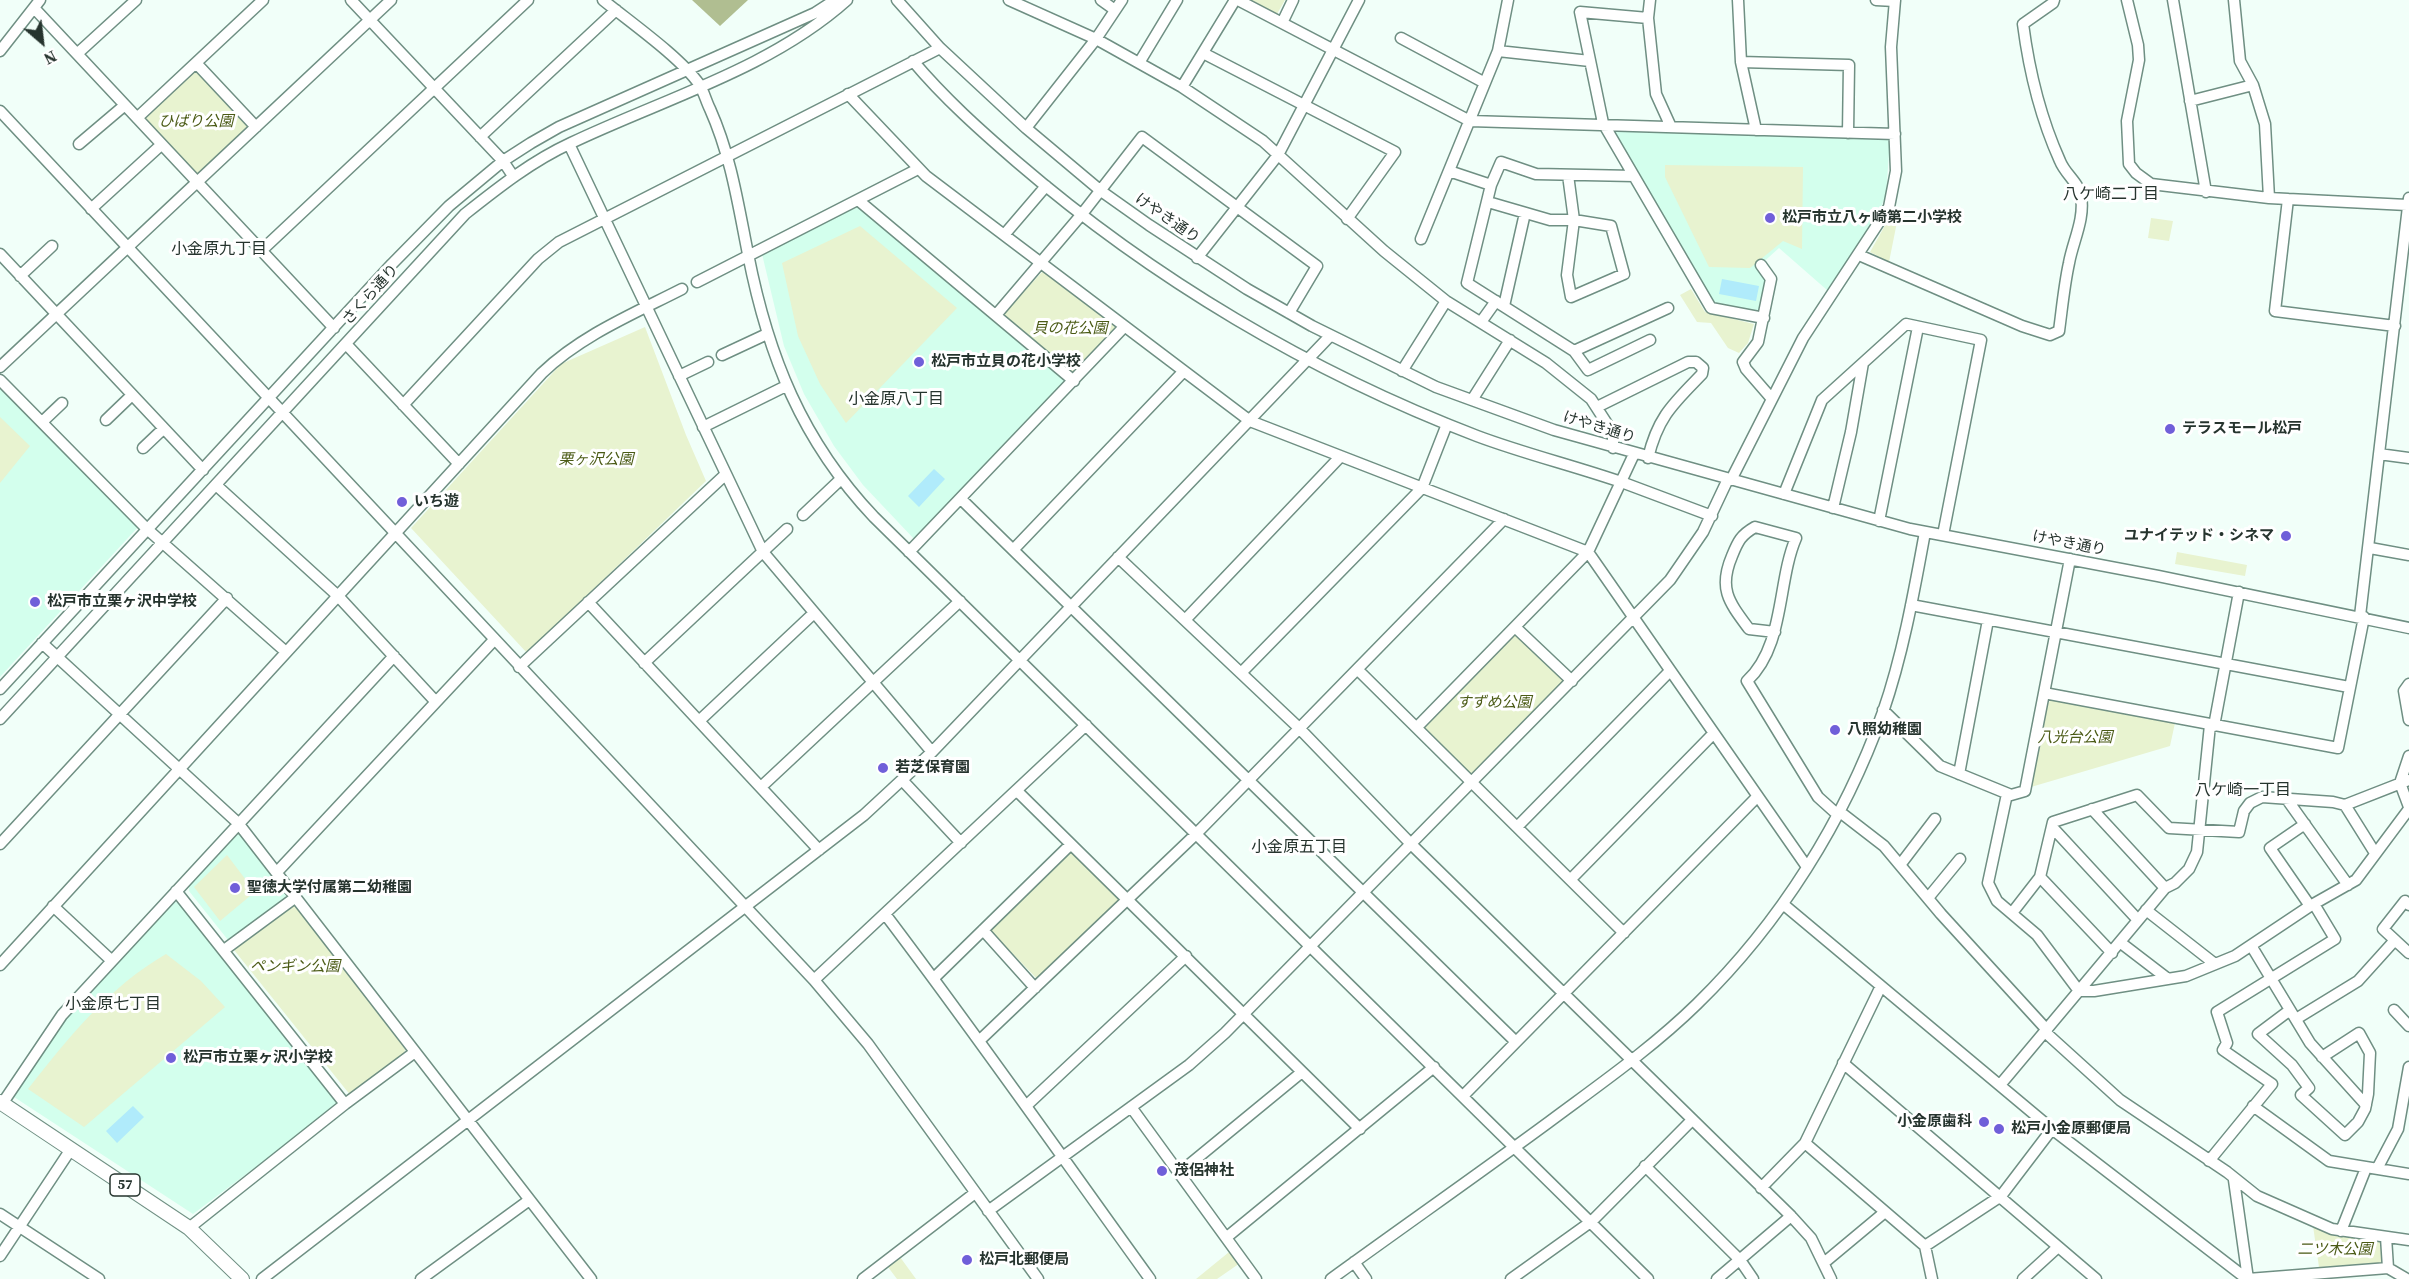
<!DOCTYPE html>
<html>
<head>
<meta charset="utf-8">
<style>
	body { margin:0 }
	#map { position:relative; width:2409px; height:1279px; overflow:hidden; background:#f1fff9; font-family:"Source Serif 4",serif }
	canvas { display:block }
	.north { position:absolute; left:12px; top:12px; width:60px; height:60px; -webkit-text-stroke:4px #fff; paint-order:stroke; rotate:152deg; font-size:16px; font-weight:700; line-height:24px; text-align:center; color:#26342e }
	.north::after { content:''; display:block; margin:auto; width:21px; height:27px; background:#26342e; clip-path:polygon(50% 0,100% 100%,50% 72%,0 100%) }
</style>
</head>
<body>
<div id="map">
<canvas width="2409" height="1279"></canvas>
<div class="north">N</div>
</div>
<script>
const g = document.querySelector('canvas').getContext('2d');
g.lineJoin = 'round';
function fill(path, color) {
  g.fillStyle = color;
  g.fill(path, 'evenodd');
}
function trace(path, color, width, dash) {
  g.strokeStyle = color;
  g.lineWidth = width;
  g.lineCap = dash ? 'butt' : 'round';
  g.setLineDash(dash || []);
  g.stroke(path);
}
function label(font, color, halo, rows, align = 'center') {
  g.font = font + ' "Source Serif 4","Noto Sans JP",serif';
  g.lineWidth = 6;
  g.setLineDash([]);
  g.textBaseline = 'middle';
  g.strokeStyle = halo;
  g.fillStyle = color;
  for (const [text, x, y, turn = 0] of rows) {
    g.save();
    g.translate(x, y);
    g.rotate((+turn || 0) * Math.PI / 180);
    g.textAlign = isNaN(turn) ? turn : align;
    if (halo) g.strokeText(text, 0, 0);
    g.fillText(text, 0, 0);
    g.restore();
  }
}
fill(new Path2D(`
	M1615 128 1887 138 1890 140 1886 195 1874 224 1827 290 1779 248 1759 266 1768 279 1759 312 1712 303 1614 133Z
	M855 206H860L1066 378V383L915 540 863 485 834 446 804 394 784 346 762 254Z
	M0 389 139 526 0 677Z
	M234 835H240L286 895 285 900 232 941 228 940 189 891V885Z
	M175 902 181 904 336 1100 337 1106 193 1214 14 1097 65 1019Z`), '#d3ffed');
fill(new Path2D(`
	M1247 0H1285L1277 14Z
	M195 71H199L248 124V128L200 174H195L146 121 145 116Z
	M1665 165 1803 167 1802 249 1783 241 1750 268 1709 267 1665 177Z
	M1895 208 1899 212 1889 262 1870 252Z
	M2151 218 2173 221 2169 241 2148 238Z
	M860 226 957 308 846 423 820 384 798 336 782 263Z
	M1044 270 1116 324V330L1077 373H1072L1005 317 1004 313Z
	M1691 289 1705 312 1754 324 1748 343 1739 353 1728 348 1711 323 1697 322 1680 295Z
	M645 327 686 435 706 481 527 653 411 528 561 364Z
	M0 417 30 446 0 483Z
	M2177 552 2247 565 2245 576 2175 564Z
	M1518 634 1564 679 1563 682 1474 773H1470L1425 730V724L1513 635Z
	M2051 700 2175 723 2170 746 2031 787 2048 703Z
	M1074 850 1125 900 1041 983 990 930Z
	M227 855 249 884 247 891 250 896 220 921 194 887Z
	M289 905H295L405 1049 404 1055 351 1096 234 950 235 946Z
	M166 954 201 981 225 1007 84 1127 28 1089C68 1038 109 987 166 954Z
	M2313 1226 2381 1240 2387 1253 2381 1265 2319 1267Z
	M1234 1248 1243 1261 1217 1279H1196Z
	M900 1257 916 1279H897L888 1267Z`), '#e8f3d0');
fill(new Path2D(`
	M692 0H748L720 26Z`), '#b0be91');
fill(new Path2D(`
	M1722 279 1759 286 1756 301 1719 294Z
	M934 469 945 479 919 507 908 496Z
	M133 1106 144 1117 117 1143 106 1131Z`), '#b0ebfb');
const minor = new Path2D(`
	M351 0 503 161 513 176
	M603 0C630 22 680 57 699 84 704 92 706 101 710 109 731 156 738 204 748 254 768 356 802 441 874 517L1648 1279
	M897 0 940 48 1026 128 1101 191 1149 225 1247 289 1312 326 1436 387 1554 430 1910 529 2158 576 2409 628
	M1009 0 1096 39 1182 87 1263 141 1384 251 1446 301 1546 363 1591 399 1613 433V448
	M1101 0 1115 10
	M1238 0 1470 121 1895 134
	M1650 0 1648 18 1656 94 1671 127
	M1738 0 1741 62 1756 130
	M1876 0 1895 1
	M2127 0 2138 45 2139 60 2127 121 2129 164 2136 173 2151 184 2269 198
	M2173 0 2206 192
	M2234 0 2240 61 2253 85 2265 124 2269 198 2288 199 2275 311 2395 326
	M34 8 334 328
	M1648 18 1580 12 1603 123 1711 308 1764 318
	M1282 23 1293 0
	M1401 38 1485 83
	M0 51 40 0
	M1498 51 1590 61
	M78 53 136 0
	M1203 53 1395 152 1347 219
	M913 61C944 98 981 131 1017 162 1153 279 1310 372 1477 436 1525 454 1575 466 1624 483 1653 494 1682 505 1712 516
	M1741 62 1849 65 1848 133
	M196 63 256 127
	M1139 63 1177 0
	M1182 87 1235 0
	M848 94 926 176 1250 421 1588 552 1807 867
	M2190 101 2253 85
	M0 111 814 980 868 1044 1038 1279
	M137 118 263 0
	M1026 128 1096 39 1122 0
	M480 137 616 10
	M79 144 125 105
	M1449 171 1491 185 1501 162 1536 174 1634 176
	M1491 185 1467 283 1574 351 1588 370 1650 340
	M2288 199 2407 205
	M858 200 1074 381
	M1488 202 1550 220H1574L1611 226 1624 274 1571 297 1567 275 1574 220 1568 175
	M91 209 161 145
	M1004 235 1046 186
	M1421 239 1498 51 1508 0
	M261 251 528 0
	M0 254 203 470
	M1859 255 2022 326 2050 335 2059 331C2062 309 2064 286 2069 263 2073 241 2085 219 2081 196 2079 183 2065 174 2060 161 2041 119 2029 70 2023 24L2053 3 2054 0
	M1197 258 1278 155 1359 0
	M1761 265 1771 279 1758 342 1743 362 1746 369 1772 399
	M20 276 52 246
	M697 282 918 169
	M1504 306 1525 213
	M996 315 1082 214 1142 137 1317 266 1289 313
	M1481 322 1496 301
	M346 344 459 464
	M1574 351 1668 308
	M722 355 767 334
	M0 367 391 0
	M1402 371 1446 301
	M679 376 708 362
	M0 380 147 529 286 652
	M1472 400 1510 340
	M403 405 538 259 559 242 940 48
	M1597 407 1688 362H1696L1703 368 1702 374C1674 403 1658 416 1648 458
	M106 420 132 395
	M42 422 62 403
	M703 427 786 386
	M143 448 163 429
	M2379 454 2409 458
	M726 474 763 552 932 752
	M1731 480 1803 338 1889 207 1896 171 1891 47 1895 0
	M216 485 338 596 436 702
	M1784 494 1822 400 1906 324 1981 340 1943 535
	M961 499 1516 1042
	M1833 508 1851 432 1863 363
	M803 515 841 479
	M1879 521 1918 327
	M2370 548 2409 555
	M1013 550 1183 372
	M909 552 1124 327
	M1118 557 1298 727 1411 844 1791 1216 1811 1238 1831 1279
	M588 602 819 850
	M1911 605 2349 687
	M2360 616 2409 198
	M1185 620 1340 457
	M1515 627 1572 681
	M1775 632 1749 629C1729 602 1718 589 1732 556 1738 541 1741 535 1755 527L1796 538C1777 582 1785 646 1747 681L1818 797 1838 815
	M42 643 238 823 591 1279
	M644 663 787 529
	M519 667 726 474 569 144
	M1358 670 1624 933
	M1241 673 1422 488 1447 424
	M2409 684 2404 691 2409 720
	M0 689 392 264 449 206 503 161 531 143 559 127 815 13 835 0
	M2044 693 2338 748 2364 617
	M1883 710 1940 766 2011 795 2025 791 2070 559
	M0 719 465 214C499 187 532 161 571 143 663 99 770 69 847 0
	M699 721 814 613
	M2214 726 2239 592
	M1417 727 1588 552 1634 454
	M2409 756 2400 783 2409 807
	M1959 774 1988 620
	M903 781 961 843
	M761 787 960 601
	M1017 791 1360 1129
	M2007 794 1988 883 1997 901 2037 935 2079 991H2094L2186 976 2235 956 2310 906 2356 880 2409 809
	M2286 798 2348 885
	M2345 805 2375 853
	M2092 809 2165 888
	M1840 812 1884 846 1941 914 2047 1030
	M2305 824 2270 848 2310 906
	M1517 827 1670 671
	M2052 827 2138 920
	M0 844 227 598
	M1900 865 1935 819
	M277 872 494 640
	M2040 877 2112 953
	M1571 879 1713 734
	M176 891 345 1104 415 1052
	M1928 898 1960 859
	M1783 904 2052 1129 2247 1279
	M2409 905 2405 901 2383 929 2409 953
	M53 906 112 961
	M2146 910 2215 964
	M2012 913 2040 877 2053 822 2137 795 2169 828 2239 832 2244 811 2250 803 2262 797 2333 802 2345 805 2409 780
	M885 914C976 1034 1062 1157 1150 1279
	M983 930 1035 988
	M2121 943 2168 979
	M2252 947 2310 1043 2366 1105
	M224 950 296 897
	M0 965 542 373C582 335 633 314 682 289
	M934 978 1070 845
	M814 980 1086 725
	M2290 1010 2258 1034 2292 1065 2309 1088 2301 1095 2345 1135 2358 1122 2365 1109 2368 1094 2370 1053 2359 1033 2322 1057
	M2394 1010 2409 1026
	M2296 1019 2358 981 2395 940
	M2045 1032 2120 1100 2227 1172 2257 1196 2332 1229 2409 1240
	M980 1040 1195 835 1504 519
	M1843 1063 2096 1279
	M2000 1085 2165 888 2175 883 2189 869 2197 852 2210 725
	M1463 1096 1756 798
	M2 1104 62 1015 394 656
	M1027 1105 1186 956
	M2253 1106 2329 1161 2409 1174
	M1131 1107 1256 1279
	M1805 1143 1925 1246 2001 1196 2052 1129
	M2209 1161 2272 1084 2223 1050 2227 1043 2217 1012 2335 939 2314 904
	M1645 1166 1740 1260 1753 1279
	M2378 1167 2398 1129 2409 1067
	M1179 1173 1302 1072
	M2234 1180 2248 1279
	M1761 1188 1805 1143 1881 986
	M988 1211 1189 1065 1225 1033 1670 580 1703 532 1728 479
	M0 1214 99 1279
	M189 1228 345 1104
	M2341 1231 2366 1168
	M1227 1237 1434 1067
	M2386 1237 2388 1268
	M1925 1246 1932 1279
	M0 1256 71 1149
	M1354 1262 1366 1279
	M1825 1262 1885 1212
	M262 1279 864 815 932 752 1330 336
	M421 1279 528 1201
	M863 1279 975 1193
	M1331 1279C1404 1226 1477 1175 1549 1122 1600 1084 1652 1048 1697 1004 1780 923 1844 821 1883 712 1903 654 1914 592 1925 532
	M1511 1279 1592 1221 1692 1120
	M1717 1279 1791 1216
	M2023 1279 2058 1247
	M2248 1279 2388 1268 2407 1279`);
const major = new Path2D(`
	M0 1102 189 1228 242 1279`);
trace(minor, '#6f8f83', 13);
trace(major, '#6f8f83', 16);
trace(minor, '#fff', 10);
trace(major, '#fff', 14);
for (const [x, y, r, color] of [
	[1770,218,6,"#705fd9"],
	[919,362,6,"#705fd9"],
	[2170,429,6,"#705fd9"],
	[402,502,6,"#705fd9"],
	[2286,536,6,"#705fd9"],
	[35,602,6,"#705fd9"],
	[1835,730,6,"#705fd9"],
	[883,768,6,"#705fd9"],
	[235,888,6,"#705fd9"],
	[171,1058,6,"#705fd9"],
	[1984,1122,6,"#705fd9"],
	[1999,1129,6,"#705fd9"],
	[1162,1171,6,"#705fd9"],
	[967,1260,6,"#705fd9"]
]) {
  const dot = new Path2D();
  dot.arc(x, y, r, 0, 2 * Math.PI);
  g.fillStyle = color;
  g.fill(dot);
  trace(dot, '#fff', 2);
}
for (const [x, y, w] of [
	[125,1185,30]
]) {
  const box = new Path2D();
  box.roundRect(x - w / 2, y - 11, w, 22, 4.5);
  g.fillStyle = '#fff';
  g.fill(box);
  trace(box, '#26342e', 1.5);
}
label('bold 14px', '#26342e', null, [
	["57",125,1185]
]);
label('italic 15px', '#4b5b16', '#fff', [
	["ひばり公園",196,122],
	["貝の花公園",1070,329],
	["栗ヶ沢公園",596,460],
	["すずめ公園",1494,703],
	["八光台公園",2075,738],
	["ペンギン公園",295,967],
	["二ツ木公園",2335,1250]
]);
label('bold 15px', '#26342e', '#fff', [
	["松戸市立八ヶ崎第二小学校",1782,218],
	["松戸市立貝の花小学校",931,362],
	["テラスモール松戸",2182,429],
	["いち遊",414,502],
	["ユナイテッド・シネマ",2274,536,"right"],
	["松戸市立栗ヶ沢中学校",47,602],
	["八照幼稚園",1847,730],
	["若芝保育園",895,768],
	["聖徳大学付属第二幼稚園",247,888],
	["松戸市立栗ヶ沢小学校",183,1058],
	["小金原歯科",1972,1122,"right"],
	["松戸小金原郵便局",2011,1129],
	["茂侶神社",1174,1171],
	["松戸北郵便局",979,1260]
], 'left');
label('15px', '#26342e', '#fff', [
	["けやき通り",1167,219,35],
	["さくら通り",371,295,-48],
	["けやき通り",1599,428,17],
	["けやき通り",2069,544,11]
]);
label('16px', '#26342e', '#fff', [
	["八ケ崎二丁目",2111,195],
	["小金原九丁目",219,250],
	["小金原八丁目",896,400],
	["八ケ崎一丁目",2243,791],
	["小金原五丁目",1299,848],
	["小金原七丁目",113,1005]
]);
</script>
</body>
</html>
